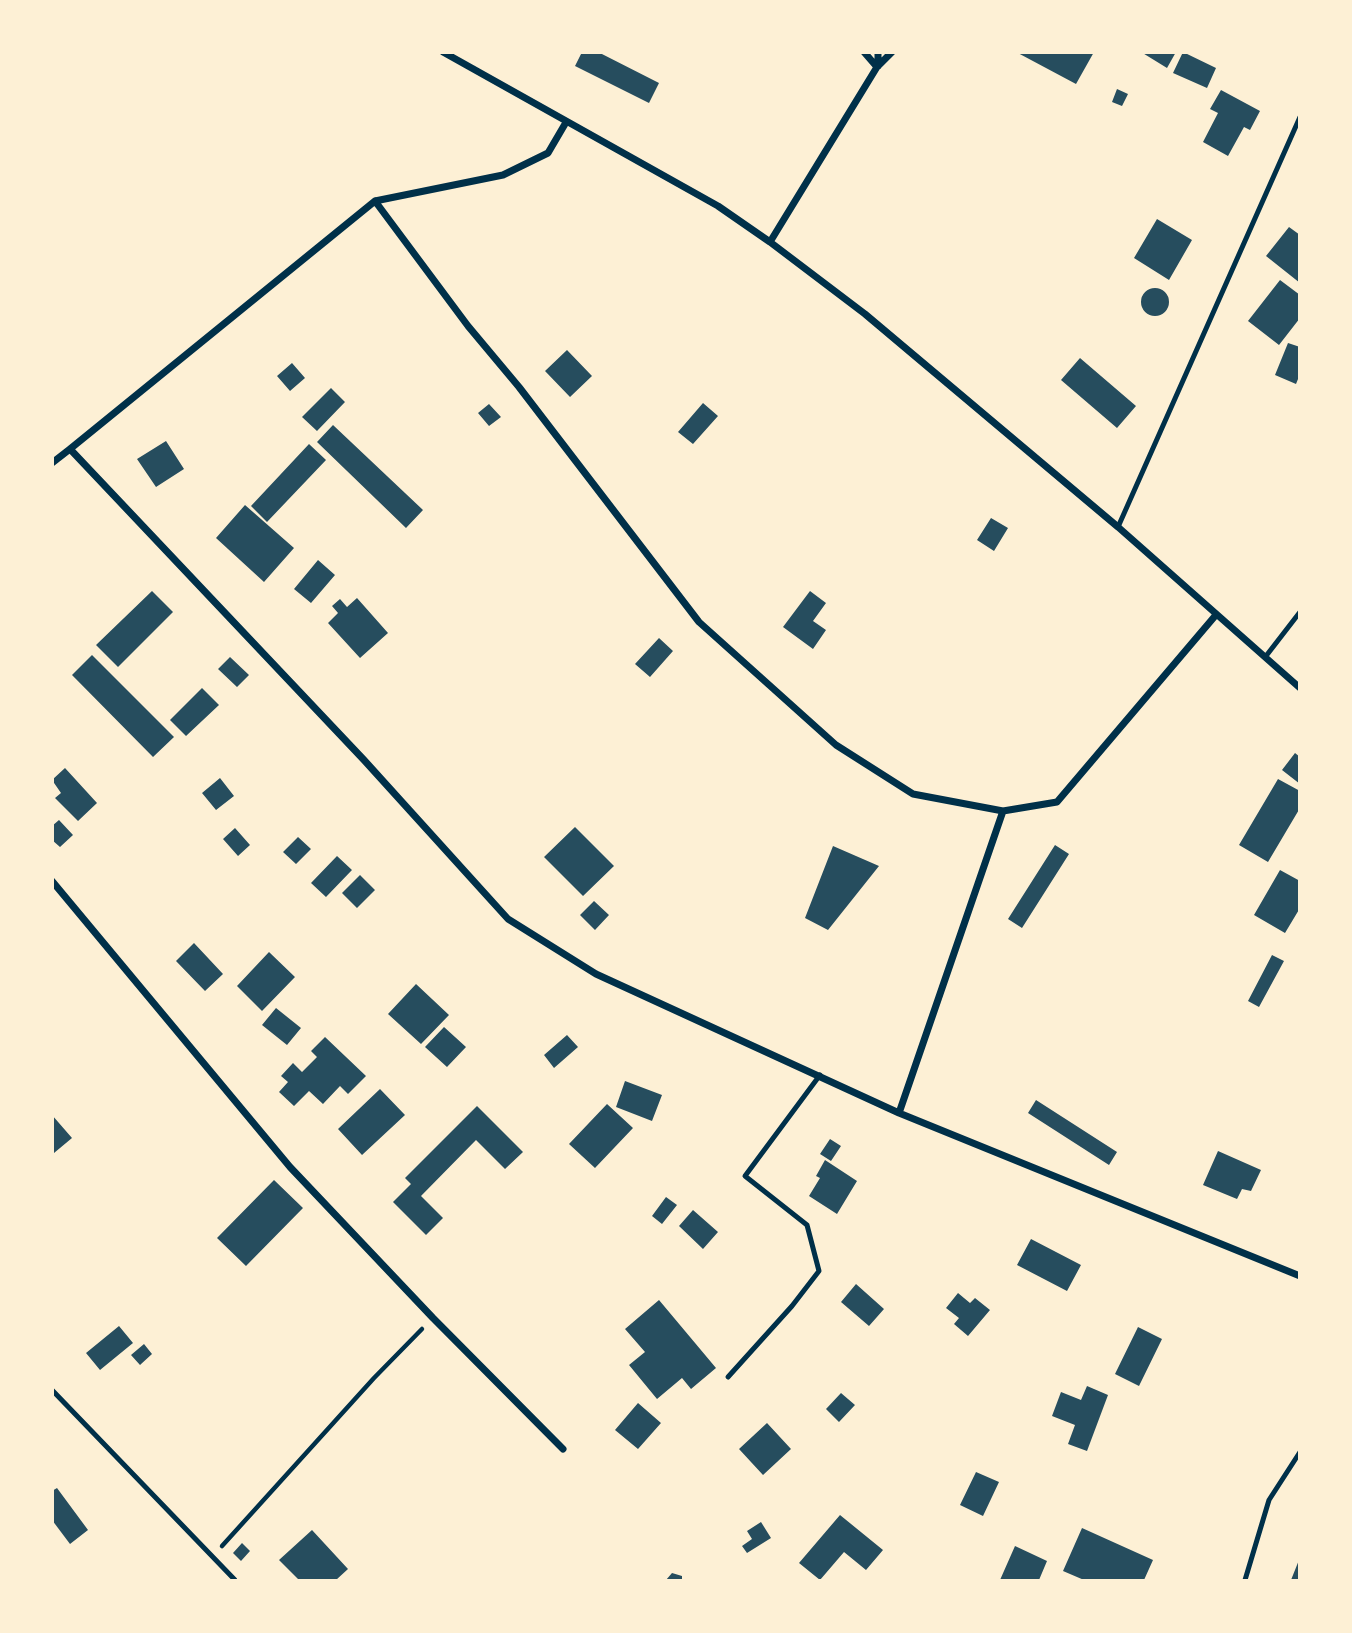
<!DOCTYPE html>
<html>
<head>
<meta charset="utf-8">
<style>
	body { margin:0 }
	#map { position:relative; width:1352px; height:1633px; overflow:hidden; background:#fdf0d5; font-family:"Archivo Narrow",sans-serif }
	canvas { display:block }
	.frame { position:absolute; inset:0; border:54px solid #fdf0d5; pointer-events:none }
</style>
</head>
<body>
<div id="map">
<canvas width="1352" height="1633"></canvas>
<div class="frame"></div>
</div>
<script>
const g = document.querySelector('canvas').getContext('2d');
g.lineJoin = 'round';
function fill(path, color) {
  g.fillStyle = color;
  g.fill(path, 'evenodd');
}
function trace(path, color, width, dash) {
  g.strokeStyle = color;
  g.lineWidth = width;
  g.lineCap = dash ? 'butt' : 'round';
  g.setLineDash(dash || []);
  g.stroke(path);
}
fill(new Path2D(`
	M582 52H598L659 83 649 103 575 66Z
	M1016 52H1094L1076 84Z
	M1141 52H1176L1167 68Z
	M1183 52 1216 68 1207 88 1173 73Z
	M1117 89 1128 94 1122 106 1112 102Z
	M1221 90 1260 111 1250 130 1244 127 1228 156 1203 142 1218 113 1210 109Z
	M1157 219 1192 240 1169 280 1134 258Z
	M1289 227 1300 235V283L1266 256Z
	M1280 280 1300 295V318L1279 345 1248 321Z
	M1141 302a14 14 0 1 1 28 0a14 14 0 1 1-28 0Z
	M1288 343 1300 347V374L1296 384 1275 375Z
	M567 350 592 376 570 397 545 371Z
	M1080 358 1136 406 1117 428 1061 380Z
	M292 363 305 378 290 391 277 376Z
	M331 388 345 402 317 431 302 417Z
	M703 403 718 416 693 444 678 432Z
	M489 404 501 417 489 426 478 413Z
	M333 425 423 510 406 528 317 442Z
	M166 441 184 469 156 487 137 459Z
	M309 444 326 460 267 522 251 506Z
	M245 505 294 548 264 582 216 538Z
	M991 518 1008 528 994 551 977 540Z
	M318 560 335 575 311 603 294 589Z
	M152 591 173 612 118 667 96 645Z
	M810 591 826 603 813 621 826 630 813 649 783 627Z
	M357 598 388 633 360 658 328 623 338 613 332 606 340 599 347 607Z
	M659 638 673 651 650 677 635 664Z
	M92 655 174 737 153 757 72 675Z
	M230 657 249 675 237 687 218 669Z
	M202 688 219 705 186 736 170 720Z
	M1295 753 1300 757V784L1282 770Z
	M65 768 97 803 78 821 55 798 61 793 52 780Z
	M220 778 234 796 216 810 202 793Z
	M1278 779 1300 791V808L1268 862 1239 845Z
	M59 820 73 835 60 847 52 840V826Z
	M575 827 614 866 583 896 544 857Z
	M235 828 250 845 238 856 223 839Z
	M298 837 311 849 296 864 283 852Z
	M1055 845 1069 854 1022 928 1008 919Z
	M833 846 879 866 828 930 805 918Z
	M337 856 352 870 326 897 311 883Z
	M1280 870 1300 881V908L1285 933 1254 915Z
	M360 875 375 890 357 908 342 893Z
	M594 901 609 915 595 930 580 915Z
	M194 943 223 974 205 991 176 961Z
	M269 952 295 977 262 1011 237 986Z
	M1272 955 1284 961 1259 1007 1248 1001Z
	M416 984 449 1015 421 1044 388 1014Z
	M276 1008 301 1028 287 1045 262 1025Z
	M444 1027 466 1047 447 1067 425 1047Z
	M567 1035 578 1047 554 1068 544 1055Z
	M325 1037 366 1076 348 1094 340 1086 323 1104 309 1091 294 1106 279 1092 288 1082 281 1076 293 1063 302 1072 317 1057 311 1051Z
	M625 1081 662 1095 652 1121 616 1107Z
	M380 1089 405 1115 362 1155 338 1129Z
	M1036 1100 1117 1152 1109 1165 1028 1113Z
	M607 1104 633 1128 595 1168 569 1144Z
	M477 1106 523 1152 505 1169 476 1140 421 1196 443 1218 426 1235 393 1202 411 1184 405 1178Z
	M52 1115 72 1138 54 1153 52 1151Z
	M830 1139 841 1146 831 1161 820 1154Z
	M1218 1151 1261 1170 1251 1191 1242 1189 1237 1199 1203 1185Z
	M825 1160 857 1181 837 1214 809 1196 820 1178 816 1176Z
	M274 1180 303 1208 246 1266 217 1238Z
	M666 1197 677 1205 662 1224 652 1216Z
	M693 1210 718 1232 703 1249 679 1226Z
	M1031 1239 1081 1265 1067 1291 1017 1265Z
	M856 1284 884 1309 869 1326 841 1302Z
	M958 1293 970 1303 975 1298 990 1310 968 1336 954 1324 959 1318 946 1308Z
	M659 1300 716 1368 691 1389 682 1378 657 1399 629 1365 645 1352 625 1329Z
	M119 1326 133 1343 100 1370 86 1353Z
	M1138 1327 1162 1339 1139 1386 1115 1374Z
	M144 1344 152 1354 140 1365 131 1355Z
	M1087 1386 1108 1395 1087 1451 1068 1444 1075 1425 1052 1416 1061 1392 1081 1400Z
	M841 1393 855 1405 839 1422 826 1409Z
	M638 1403 661 1423 638 1449 615 1430Z
	M767 1423 791 1449 763 1475 739 1449Z
	M976 1472 999 1482 983 1516 960 1505Z
	M57 1488 88 1530 70 1544 52 1520V1491Z
	M840 1515 883 1550 866 1570 844 1552 820 1580 799 1563Z
	M761 1522 771 1538 747 1553 742 1546 752 1539 747 1531Z
	M1082 1528 1153 1560 1144 1580H1084L1063 1571Z
	M312 1530 348 1569 336 1580H299L279 1560Z
	M242 1543 250 1551 241 1561 233 1553Z
	M1015 1546 1047 1561 1039 1580H1000Z
	M1299 1560 1300 1580H1291Z
	M672 1573 682 1576V1580H666Z`), '#264d5e');
trace(new Path2D(`
	M222 1546 374 1378 422 1329`), '#003049', 4.5);
trace(new Path2D(`
	M1118 527 1300 117
	M1266 656 1300 612
	M728 1377 792 1306 819 1271 807 1225 745 1176 820 1075
	M52 1390 235 1580
	M1245 1580 1269 1500 1300 1452`), '#003049', 5);
trace(new Path2D(`
	M443 52 718 206 770 242 865 314 1118 527 1300 688
	M864 52 877 67
	M878 66V52
	M375 201 468 326 519 387 699 622 836 745 913 794 1003 811 1057 802 1215 616
	M770 242 877 67 892 52
	M70 449 375 201 503 175 548 153 565 124
	M52 463 70 449 364 760 508 919 596 974 899 1113 1300 1276
	M52 881 290 1167 433 1318 563 1449
	M899 1113 1003 811`), '#003049', 7);
</script>
</body>
</html>
